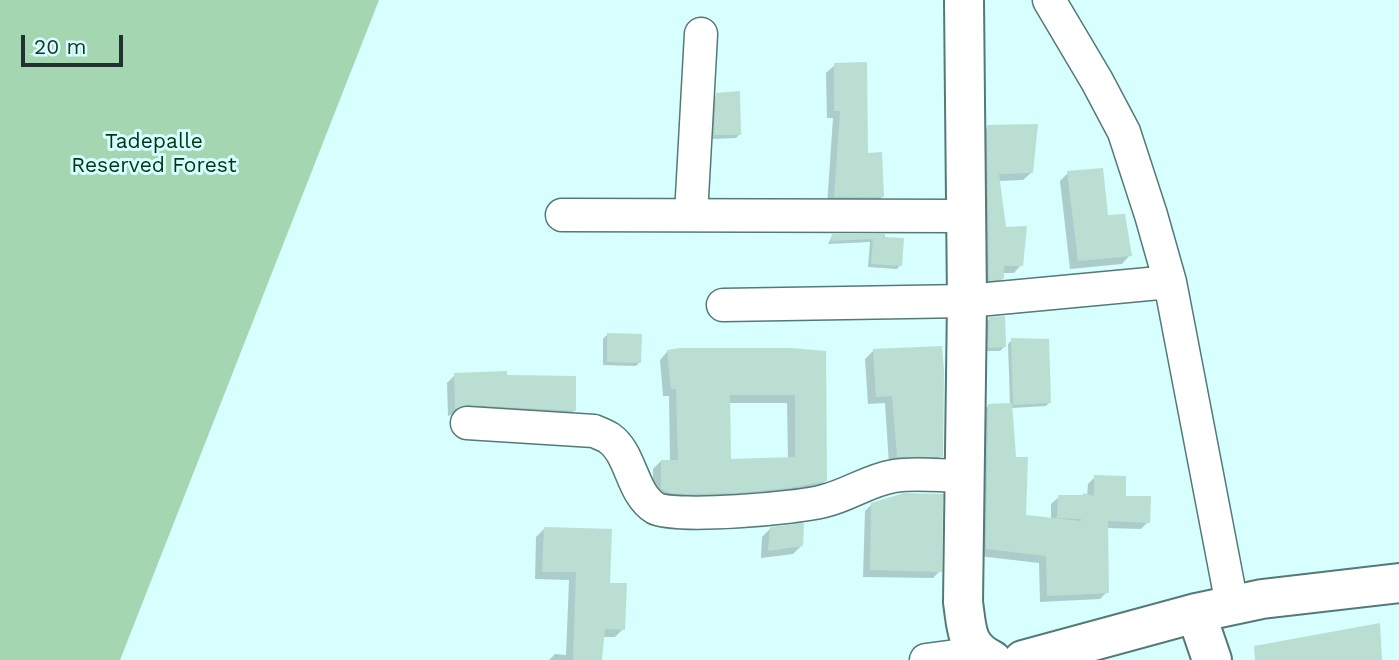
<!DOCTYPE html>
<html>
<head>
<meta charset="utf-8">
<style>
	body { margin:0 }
	#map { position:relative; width:1399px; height:660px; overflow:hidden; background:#d6fffd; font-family:"Work Sans",sans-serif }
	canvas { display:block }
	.scale { position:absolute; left:21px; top:35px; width:102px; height:32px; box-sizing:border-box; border:4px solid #213130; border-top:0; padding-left:9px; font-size:21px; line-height:24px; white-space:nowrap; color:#213130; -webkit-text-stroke:5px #d6fffd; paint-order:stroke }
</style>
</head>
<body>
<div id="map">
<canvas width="1399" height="660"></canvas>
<div class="scale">20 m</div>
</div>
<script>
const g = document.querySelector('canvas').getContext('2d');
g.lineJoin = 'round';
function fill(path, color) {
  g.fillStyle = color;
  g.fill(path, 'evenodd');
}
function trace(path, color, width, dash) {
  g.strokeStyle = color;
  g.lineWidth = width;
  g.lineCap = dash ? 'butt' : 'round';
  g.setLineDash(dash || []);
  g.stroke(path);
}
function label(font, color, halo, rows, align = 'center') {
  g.font = font + ' "Work Sans",sans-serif';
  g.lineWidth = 6;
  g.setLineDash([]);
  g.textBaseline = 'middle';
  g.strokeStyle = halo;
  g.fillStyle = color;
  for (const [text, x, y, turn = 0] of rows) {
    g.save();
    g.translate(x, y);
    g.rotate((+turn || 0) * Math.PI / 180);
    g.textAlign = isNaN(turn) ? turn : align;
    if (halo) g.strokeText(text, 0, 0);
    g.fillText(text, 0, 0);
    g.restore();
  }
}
fill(new Path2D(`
	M0 0H379L120 660H0Z`), '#a4d6b1');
fill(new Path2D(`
	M835 65 882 197 874 205H827L833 118H827L826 73Z
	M717 95 740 134 736 138 711 139 713 99Z
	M988 127 1031 173 1023 180 998 181 1005 228 1021 265 1014 273H1003V278L995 286 982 287 980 134Z
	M1068 173 1106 217 1130 255 1122 264 1070 269 1060 181Z
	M832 236H883L900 265 897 269 868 267 870 242 828 244Z
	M989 319 1004 347 1000 351H985L986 323Z
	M607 335 640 362 636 366 603 365V339Z
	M1012 340 1050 402 1046 406 1011 408 1014 459 1025 516 1051 520V504L1059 497 1087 496 1088 484 1095 477 1124 498 1148 522 1141 529 1106 528 1107 592 1100 599 1040 602 1039 563 979 556 981 413 988 406 1010 404 1008 344Z
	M791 349 826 480 817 489 727 500 653 497V469L661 461H670L669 396H663L660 360 668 351ZM728 403H787L788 459 729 461Z
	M874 350 941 456 933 464 889 465 885 403 868 404 865 359Z
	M455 375 506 377 574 411 566 419 459 412 448 416 447 383Z
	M872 504 940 571 933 578 863 577 865 511Z
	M544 529 609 585 623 629 615 637H603L600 660H549L555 654 566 655 569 580 535 579 536 537Z
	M770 529 802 545 793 554 761 558 762 537Z`), '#0003');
fill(new Path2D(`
	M867 62 868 153 882 152 884 197H834L840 111H834V63Z
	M740 91 741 135H714L716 93Z
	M1038 124 1033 173 999 174 1006 227 1027 226 1023 266H1004V279L989 281 987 125Z
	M1103 168 1108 215 1125 214 1132 256 1078 261 1067 171Z
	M832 234H885V237L904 238 902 266 871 264 873 239 831 241Z
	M1005 316 1006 347 988 348 989 317Z
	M607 333 642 334 641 363 607 362Z
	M1011 338 1049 339 1051 403 1013 405Z
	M942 346 944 371 943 457H897L892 396 876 397 873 349Z
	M680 348H791L826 351 827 481 788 488 737 493 687 494 670 493 661 489V460H678L676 389H671L667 350ZM730 395H795V457L731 459Z
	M507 371V375L576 376V411L468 405 455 409 454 373Z
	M1012 403 1016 457H1028L1026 515 1081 521V519L1057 518 1058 495H1083V493L1094 496V475L1126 476V496H1151L1150 523 1108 521 1109 593 1047 596 1046 556 986 549 988 404Z
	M904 493 943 494 942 572 870 570 871 503Z
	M804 523 803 546 768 551 770 527Z
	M544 527 612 529 610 583H627L625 630 605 629 602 660H573L576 572H542Z
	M1380 623 1382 660H1255L1254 646Z`), '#baded1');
const street = new Path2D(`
	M1049 0 1097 81 1124 132 1151 215 1170 282 1232 605
	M562 215 964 216
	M691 215 701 34
	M723 305 967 301 1170 282
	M467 423 594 431C599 433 604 435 609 438 632 454 631 493 655 508 674 519 800 508 824 501 849 495 869 480 894 476 916 472 941 476 963 476
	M926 660 978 653`);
const secondary = new Path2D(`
	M964 0 967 301 963 602C967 629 965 647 992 660
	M1196 613 1212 660
	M1023 660 1196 613 1262 599 1399 583`);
trace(street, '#547978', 35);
trace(secondary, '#547978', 42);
trace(street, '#fff', 32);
trace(secondary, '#fff', 38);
label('21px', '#003618', '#d6fffd', [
	["Tadepalle",154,142],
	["Reserved Forest",154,166]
]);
</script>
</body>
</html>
